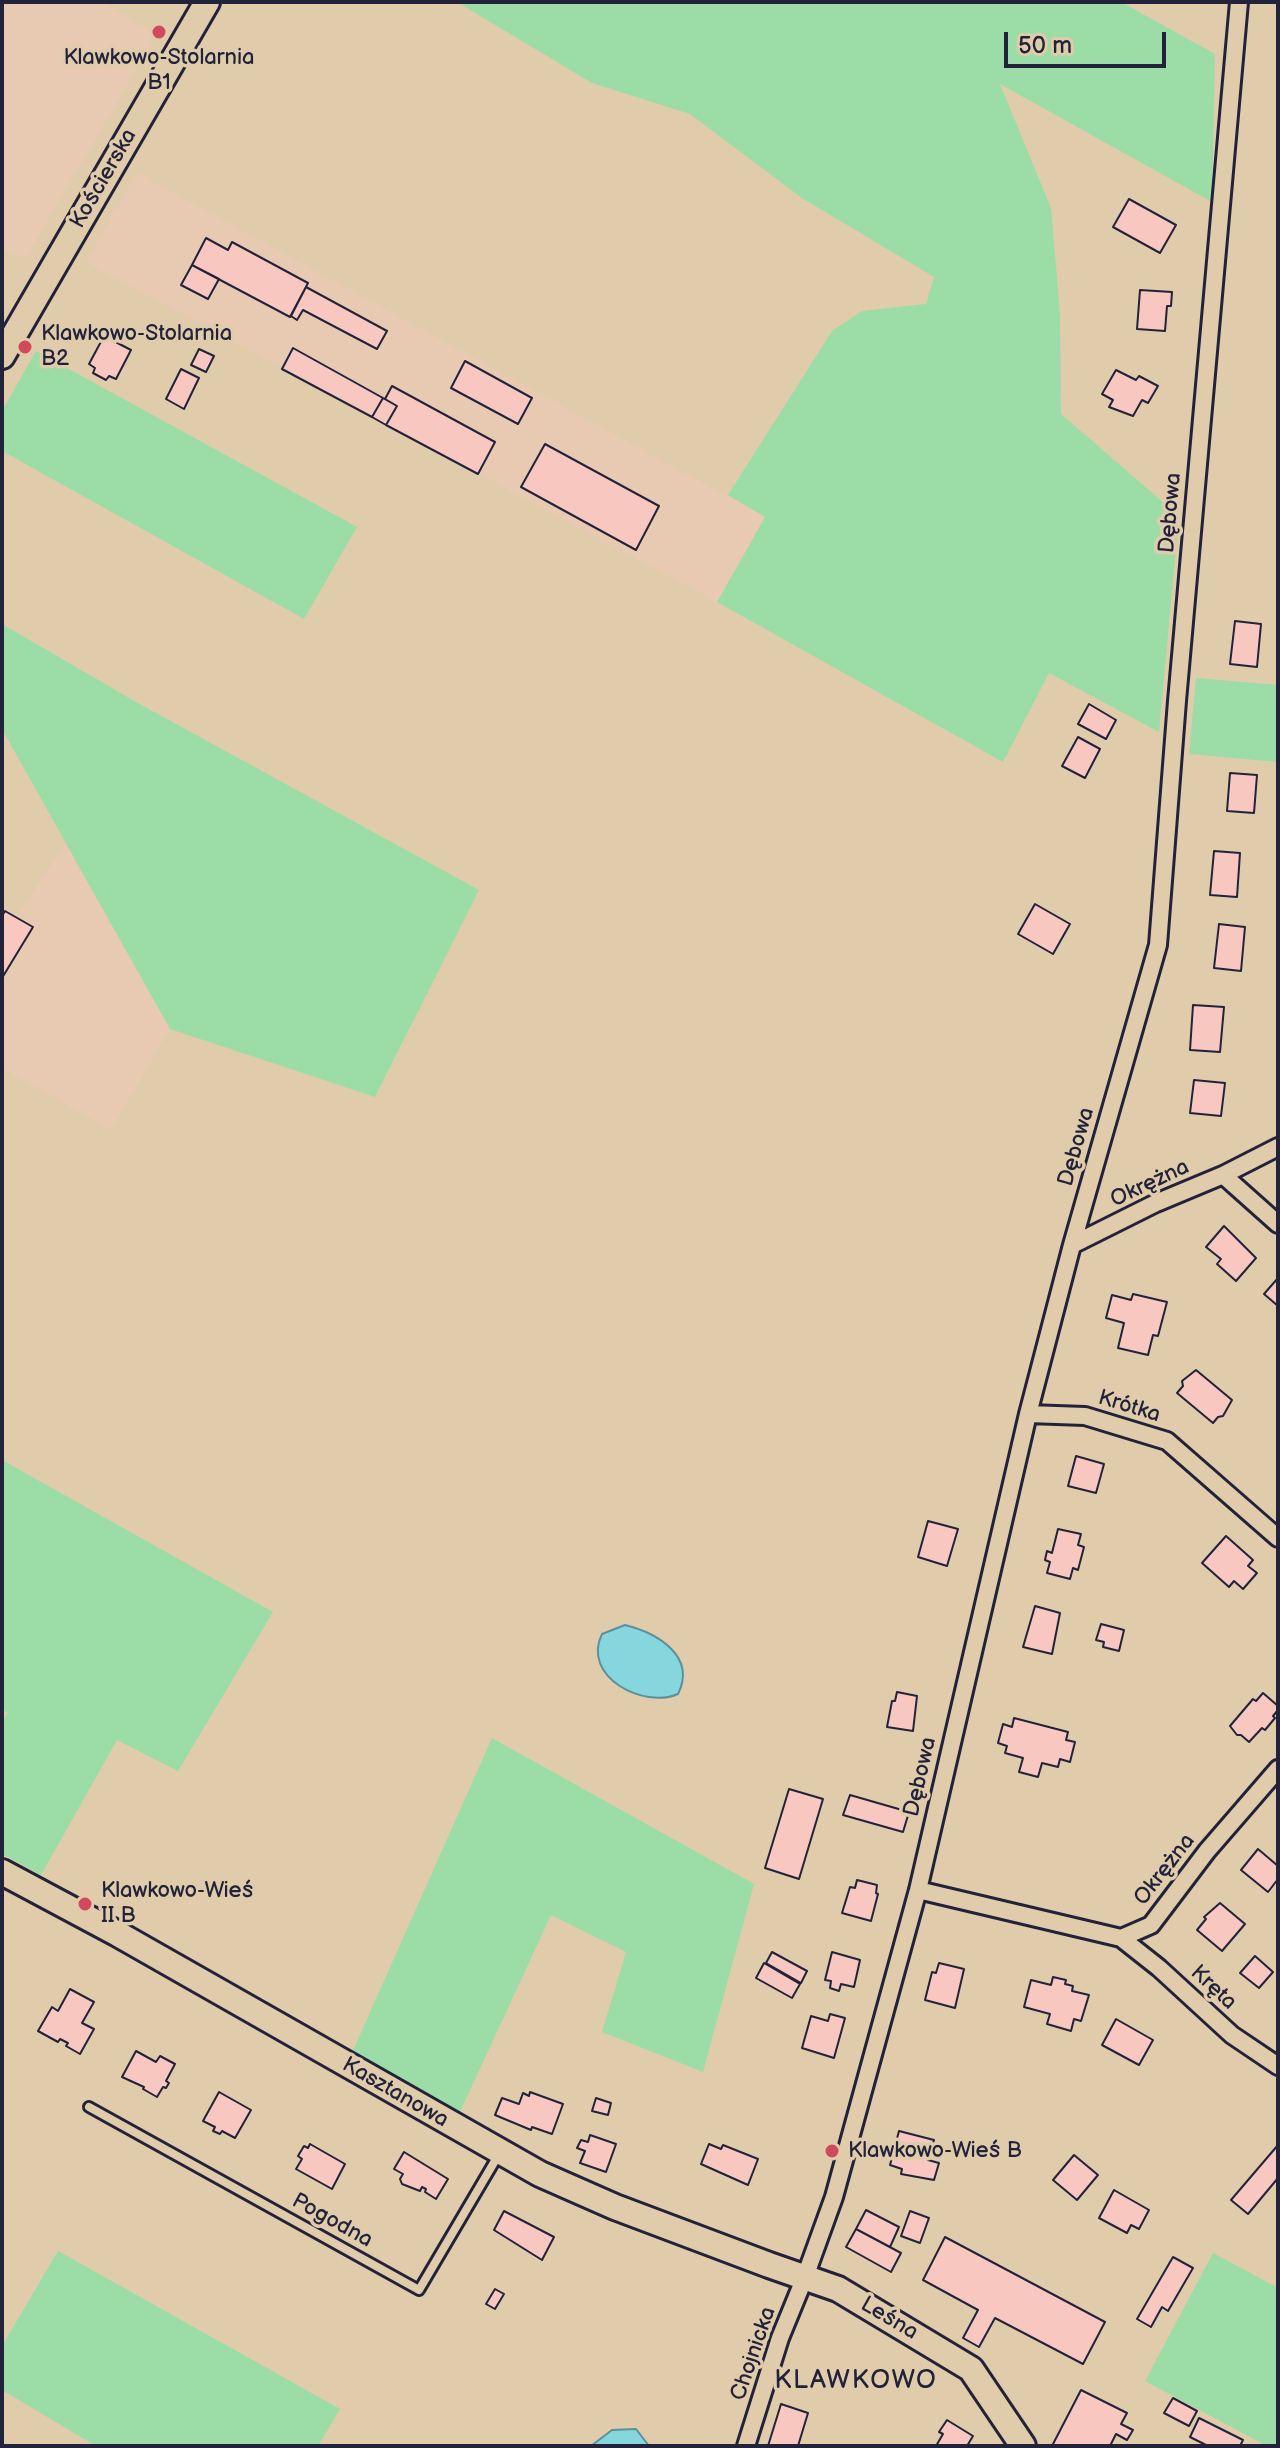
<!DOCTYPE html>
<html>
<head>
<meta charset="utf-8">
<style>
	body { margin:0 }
	#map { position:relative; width:1280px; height:2448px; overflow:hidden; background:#e0ccaa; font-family:"Balsamiq Sans",sans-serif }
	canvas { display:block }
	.frame { position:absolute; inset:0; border:4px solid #22223b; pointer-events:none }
	.scale { position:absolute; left:1004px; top:32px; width:162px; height:36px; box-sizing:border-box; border:4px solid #22223b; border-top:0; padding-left:10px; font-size:24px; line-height:28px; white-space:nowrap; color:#22223b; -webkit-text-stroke:6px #e0ccaa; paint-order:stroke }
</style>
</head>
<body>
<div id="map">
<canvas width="1280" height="2448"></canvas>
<div class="frame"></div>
<div class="scale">50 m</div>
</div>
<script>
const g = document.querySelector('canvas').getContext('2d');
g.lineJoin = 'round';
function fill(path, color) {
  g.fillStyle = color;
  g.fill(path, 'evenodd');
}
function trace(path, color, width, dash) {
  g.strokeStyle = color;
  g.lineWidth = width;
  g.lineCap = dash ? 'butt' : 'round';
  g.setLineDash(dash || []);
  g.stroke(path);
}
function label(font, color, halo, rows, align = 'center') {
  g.font = font + ' "Balsamiq Sans",sans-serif';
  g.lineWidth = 7;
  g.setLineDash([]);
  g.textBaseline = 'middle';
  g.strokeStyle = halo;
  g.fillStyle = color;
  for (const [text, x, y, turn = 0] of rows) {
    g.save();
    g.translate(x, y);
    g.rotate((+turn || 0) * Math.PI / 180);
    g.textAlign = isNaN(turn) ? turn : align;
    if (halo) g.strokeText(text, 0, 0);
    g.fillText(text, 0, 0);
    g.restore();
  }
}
fill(new Path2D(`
	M2 2H102L157 35 25 259 2 249Z
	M137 173 765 517 717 602 86 262Z
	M65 844 170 1029 111 1130 2 1068V893L6 909 18 915Z`), '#e7cab1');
fill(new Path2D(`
	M457 2H1121L1215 54 1212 202 1000 84 1051 208 1060 314 1061 414 1179 516 1159 732 1049 673 1003 762 717 602 765 517 728 495 832 331 862 311 926 304 934 277 802 198 690 114 592 83Z
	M36 351 357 527 304 619 2 451V411Z
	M2 624 136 702 479 890 375 1097 170 1029 2 729Z
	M1196 678 1278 685V762L1189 754Z
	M2 1460 273 1612 178 1771 117 1740 41 1875 2 1854V1723L8 1713 2 1709Z
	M492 1738 754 1884 703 2072 602 2032 626 1952 551 1915 459 2114 351 2055Z
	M58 2251 340 2409 318 2446H96L2 2390V2346Z
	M1213 2253 1278 2288V2446H1267L1145 2381Z`), '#9cdca6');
const water = new Path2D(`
	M625 1625C657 1633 697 1656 678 1694 644 1709 581 1677 602 1634Z
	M636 2429 649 2446H591L612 2430Z`);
fill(water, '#85d7dd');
trace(water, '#5d8f9c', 2);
const building = new Path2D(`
	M1129 199 1176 225 1160 253 1113 227Z
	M206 238 228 250 232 242 308 283 290 317 192 265Z
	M192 265 219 279 208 299 181 285Z
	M306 287 387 331 377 349 303 310 297 320 291 316Z
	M1140 290 1172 292 1171 306H1167L1165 331 1137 329Z
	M104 336 131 350 116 379 109 376 106 380 93 373 95 368 89 364Z
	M293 348 383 398 372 417 282 369Z
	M199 349 214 356 206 372 191 365Z
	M465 361 532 398 518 424 451 388Z
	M181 369 199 378 184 409 166 399Z
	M1116 370 1136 380 1139 376 1158 386 1148 403 1142 400 1133 416 1109 407 1113 400 1102 394Z
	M392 386 495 442 478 474 386 425 397 406 385 399Z
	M383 398 397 406 386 425 372 417Z
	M545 444 659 506 636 550 521 487Z
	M1235 621 1261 624 1257 667 1230 664Z
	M1089 704 1116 720 1106 739 1078 724Z
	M1078 737 1100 749 1085 778 1062 766Z
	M1230 773 1257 775 1254 813 1227 811Z
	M1214 851 1240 853 1237 897 1210 895Z
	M1035 904 1070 924 1053 954 1018 934Z
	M5 911 33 927 2 978V916Z
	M1219 924 1245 927 1241 971 1214 968Z
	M1193 1005 1224 1007 1220 1052 1190 1050Z
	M1194 1080 1225 1083 1221 1116 1190 1113Z
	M1224 1226 1256 1258 1236 1281 1217 1264 1221 1259 1206 1247Z
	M1278 1278V1306L1264 1294Z
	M1133 1294 1167 1302 1158 1336 1153 1335 1148 1355 1118 1348 1124 1323 1106 1318 1112 1295 1131 1300Z
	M1196 1370 1232 1400 1223 1416 1218 1417 1213 1423 1177 1393 1183 1386 1182 1381Z
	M1076 1456 1104 1464 1096 1493 1068 1486Z
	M928 1521 958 1529 947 1566 918 1557Z
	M1058 1529 1081 1534 1078 1545 1084 1547 1078 1570 1073 1568 1070 1579 1047 1573 1050 1562 1045 1560 1047 1551 1052 1553Z
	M1226 1536 1253 1560 1248 1566 1257 1573 1243 1589 1234 1581 1229 1587 1202 1563Z
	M1035 1606 1060 1613 1052 1654 1023 1647Z
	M1101 1624 1124 1630 1119 1651 1103 1647 1104 1642 1096 1640Z
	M897 1692 917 1696 913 1731 887 1727 892 1701H895Z
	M1263 1693 1278 1706V1710L1273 1716 1275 1718 1265 1730 1262 1728 1249 1742 1241 1735H1237L1230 1726 1253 1699 1256 1701Z
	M1014 1718 1068 1732 1066 1740 1075 1742 1070 1762 1060 1759 1058 1767 1042 1763 1038 1777 1019 1772 1023 1758 1005 1753 1007 1746 998 1743 1003 1724 1012 1727Z
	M789 1789 823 1799 799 1879 765 1868Z
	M850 1795 909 1812 903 1832 843 1815Z
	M1258 1849 1278 1866V1879L1268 1892 1241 1870Z
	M857 1880 877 1885 876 1893 878 1894 871 1921 842 1913 850 1887 855 1888Z
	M1220 1903 1245 1924 1222 1951 1197 1930 1206 1919 1204 1917Z
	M772 1952 807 1971 801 1983 766 1963Z
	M832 1952 860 1960 854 1987 841 1984 839 1991 830 1988 831 1981 825 1980Z
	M1255 1956 1273 1972 1259 1988 1240 1973Z
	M764 1963 800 1984 792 1998 756 1978Z
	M939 1963 964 1969 955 2008 925 2000 932 1972 936 1973Z
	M1053 1977 1066 1980 1065 1984 1073 1986 1072 1991 1089 1995 1081 2021 1074 2019 1071 2031 1047 2024 1050 2014 1024 2007 1031 1980 1051 1985Z
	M70 1989 94 2002 82 2023 94 2029 80 2054 66 2046 68 2043 60 2039 58 2042 38 2031 52 2007 58 2011Z
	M830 2014 845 2018 834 2058 802 2048 811 2016 828 2021Z
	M1116 2019 1153 2040 1139 2065 1102 2045Z
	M136 2051 156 2062 160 2056 175 2064 166 2081 169 2083 166 2088 163 2087 157 2097 143 2089 144 2087 122 2077Z
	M219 2092 251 2110 235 2138 222 2131 220 2134 213 2131 215 2127 203 2121Z
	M530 2092 563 2104 552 2134 532 2127 531 2130 495 2115 502 2098 519 2104 523 2093 529 2096Z
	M596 2098 611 2103 608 2115 592 2111Z
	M899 2131 934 2140 928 2160 939 2163 934 2180 901 2174 902 2169 890 2165Z
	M590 2135 616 2144 606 2172 580 2163 585 2151 577 2148 581 2140 588 2142Z
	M310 2144 345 2164 332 2189 296 2169 302 2159 298 2156 304 2146 308 2148Z
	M709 2144 721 2149 723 2145 758 2159 748 2185 701 2164Z
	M1278 2145V2178L1248 2214 1231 2200Z
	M404 2152 448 2179 436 2199 425 2192 426 2189 422 2187 420 2191 402 2184 400 2179 403 2174 394 2169Z
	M1074 2155 1098 2175 1077 2200 1053 2180Z
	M1114 2190 1149 2210 1139 2229 1131 2225 1127 2233 1099 2218Z
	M866 2210 899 2227 890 2247 856 2229Z
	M504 2211 554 2237 542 2260 494 2230Z
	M910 2211 929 2218 920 2243 901 2236Z
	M856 2229 901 2253 891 2272 846 2247Z
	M945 2237 1105 2322 1083 2364 995 2318 979 2347 963 2338 978 2310 923 2280Z
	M1173 2257 1193 2268 1168 2311 1162 2307 1151 2327 1137 2319Z
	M495 2289 504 2294 495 2309 486 2304Z
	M1081 2390 1127 2413 1121 2424 1133 2430 1127 2440 1116 2434 1110 2446H1052Z
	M1173 2398 1197 2411 1189 2426 1164 2413Z
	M781 2404 808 2413 798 2446H768Z
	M1199 2418 1243 2440 1240 2446H1208L1190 2437Z
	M947 2420 973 2436 967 2446H936L943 2434 939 2432Z`);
fill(building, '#f7c7c0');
trace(building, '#22223b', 2);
const lane = new Path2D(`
	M89 2107 419 2290 499 2154`);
const street = new Path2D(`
	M1223 1175 1278 1147
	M1072 1245 1156 1203 1223 1175 1278 1224
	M1028 1414 1085 1416 1167 1441 1278 1538
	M918 1890 1121 1938 1151 1925 1207 1851 1278 1769
	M1121 1938 1159 1968 1232 2035 1278 2066
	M746 2446 780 2338 805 2277 834 2197 918 1890 1028 1414 1072 1245 1158 945 1177 701 1239 2`);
const secondary = new Path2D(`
	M2 356 207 2
	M2 1872 118 1934 540 2174 615 2207 769 2265 838 2289 971 2369 1023 2446`);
trace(lane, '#22223b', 14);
trace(street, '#22223b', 22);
trace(secondary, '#22223b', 30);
trace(lane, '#e0ccaa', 8);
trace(street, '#e0ccaa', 16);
trace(secondary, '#e0ccaa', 24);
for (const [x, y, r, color] of [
	[159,32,8,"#d1495b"],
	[25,347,8,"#d1495b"],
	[85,1904,8,"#d1495b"],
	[832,2151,8,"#d1495b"]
]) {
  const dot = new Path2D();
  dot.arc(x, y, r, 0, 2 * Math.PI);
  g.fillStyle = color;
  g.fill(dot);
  trace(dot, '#e0ccaa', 3);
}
label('22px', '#22223b', '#e0ccaa', [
	["Klawkowo-Stolarnia",159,58,"center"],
	["B1",159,83,"center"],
	["Klawkowo-Stolarnia",41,334],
	["B2",41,359],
	["Klawkowo-Wieś",101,1891],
	["II B",101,1916],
	["Klawkowo-Wieś B",848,2151]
], 'left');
label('22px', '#22223b', '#e0ccaa', [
	["Kościerska",104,179,-60],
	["Dębowa",1171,513,-85],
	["Dębowa",1077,1147,-74],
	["Okrężna",1150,1184,-25],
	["Krótka",1129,1407,17],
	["Dębowa",921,1777,-77],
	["Okrężna",1165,1870,-52],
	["Kręta",1213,1988,43],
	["Kasztanowa",395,2093,30],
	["Pogodna",332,2221,29],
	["Leśna",889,2319,31],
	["Chojnicka",754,2354,-71]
]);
g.letterSpacing = '2px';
label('26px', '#22223b', '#e0ccaa', [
	["KLAWKOWO",856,2381]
]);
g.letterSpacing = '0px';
</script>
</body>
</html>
